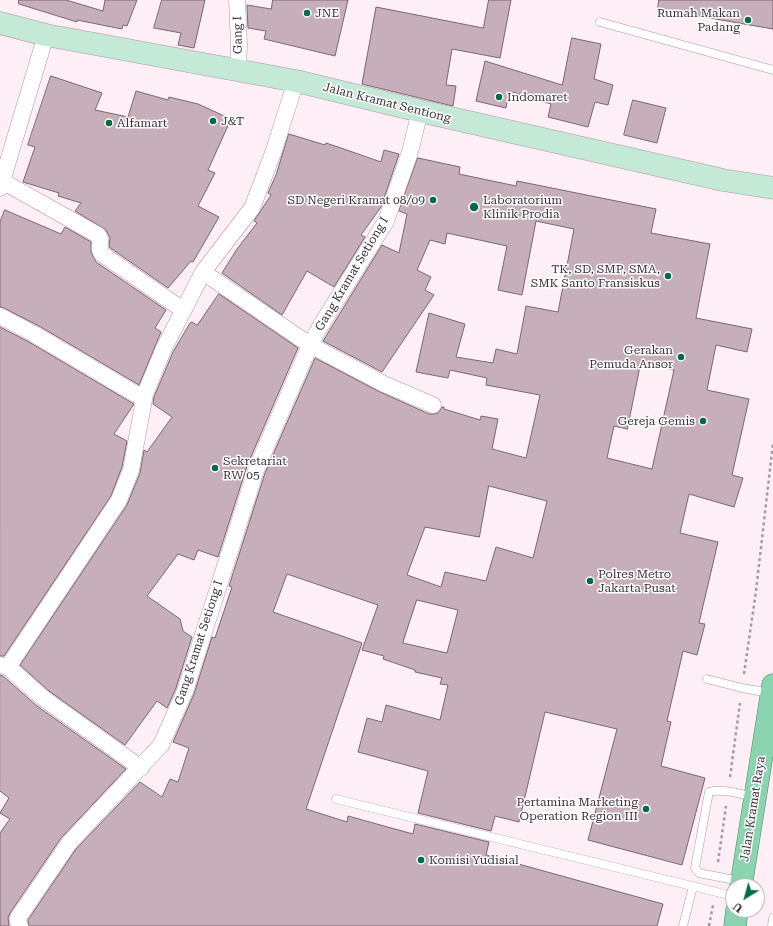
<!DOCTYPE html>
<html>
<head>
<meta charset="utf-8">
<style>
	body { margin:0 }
	#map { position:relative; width:773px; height:926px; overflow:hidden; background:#feeff6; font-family:"Roboto Serif",serif }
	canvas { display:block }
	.north { position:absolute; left:725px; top:878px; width:40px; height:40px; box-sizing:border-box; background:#fff; border:1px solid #b1adaf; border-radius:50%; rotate:217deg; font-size:11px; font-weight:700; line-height:16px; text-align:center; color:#3c3237 }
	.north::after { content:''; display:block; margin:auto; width:14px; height:18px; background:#026b41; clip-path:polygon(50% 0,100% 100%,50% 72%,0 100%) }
</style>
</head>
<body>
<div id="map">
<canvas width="773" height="926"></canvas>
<div class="north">U</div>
</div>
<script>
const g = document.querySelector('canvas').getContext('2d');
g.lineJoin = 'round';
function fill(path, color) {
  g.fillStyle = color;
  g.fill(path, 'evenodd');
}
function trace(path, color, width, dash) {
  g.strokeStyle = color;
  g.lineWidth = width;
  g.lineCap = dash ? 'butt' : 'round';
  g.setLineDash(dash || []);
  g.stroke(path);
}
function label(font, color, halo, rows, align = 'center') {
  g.font = font + ' "Roboto Serif",serif';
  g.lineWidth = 3;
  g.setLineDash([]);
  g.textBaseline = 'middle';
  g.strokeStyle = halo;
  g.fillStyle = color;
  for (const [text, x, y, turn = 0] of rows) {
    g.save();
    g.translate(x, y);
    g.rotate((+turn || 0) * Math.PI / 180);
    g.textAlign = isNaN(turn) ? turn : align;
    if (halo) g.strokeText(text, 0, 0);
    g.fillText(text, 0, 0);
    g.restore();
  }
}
const building = new Path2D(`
	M19 0H66L103 11 105 0H137L127 26 123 25 122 29 77 20V22L19 4Z
	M162 0H205L194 48 178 45 181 33 154 28Z
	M273 0H348L335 56 264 39 266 31 248 28 247 5 271 9Z
	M489 0H511L500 58 452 49 446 85 456 86 453 106 362 84 376 7 483 28Z
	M659 0H773V29L658 9Z
	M572 38 601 44 594 79 613 85 608 105 595 102 588 127 548 117 551 104 509 91 506 108 476 101 485 61 562 85Z
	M51 76 102 93 95 110 128 117 136 91 168 100 169 97 198 104 231 119 208 170 215 173 198 206 219 217 193 262 191 261 168 288 109 247 110 238 106 230 75 211 81 203 58 196 59 193 23 182 35 147 28 145Z
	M633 100 666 108 657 143 624 135Z
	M289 134 325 145 326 143 341 148 381 162 384 150 399 154 381 207 361 235 365 237 334 287 307 271 282 315 222 273 237 249 257 223 254 221 271 195 268 193 276 175Z
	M418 158 460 167 459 174 516 186 517 181 656 209 651 233 710 244 696 318 752 329 747 352 716 345 707 390 749 399 732 475 743 478 734 507 689 494 680 533 718 542 699 623 705 624 697 655 683 651 667 721 671 722 661 766 705 778 682 865 588 840 617 729 545 712 519 822 495 816 491 831 418 813 428 771 358 752 367 718 382 722 386 705 440 720 448 685 440 684 442 678 415 672V670L383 659 384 656 362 650 378 605 287 574 273 612 362 643 306 809 347 822 348 816 413 834 415 824 489 842 486 855 663 904 657 926H29L28 920 76 849 140 782 162 797 170 779 178 782 189 748 173 742 194 694 212 637 215 638 232 587 229 586 265 473 315 358 380 392 429 414H434L438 413 442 407H444V409L480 420 481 416 498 419 492 449 526 458 540 395 486 385 487 378 450 370 448 378 416 372 429 313 465 324 456 357 493 363 496 349 517 354 526 306 558 312 574 229 536 221 522 295 498 290 507 246 447 233 445 244 430 240 417 270 431 277 425 290 434 295 382 372 323 341 382 245 399 253 407 214 399 211ZM641 363 674 370 652 469 607 458 614 426 627 429ZM489 486 547 501 533 558 496 547 486 581 445 572 441 587 407 575 425 527 479 537ZM417 600 458 610 447 653 403 643Z
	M5 210 61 234 65 227 91 242V252L96 262 166 310 155 328 161 332 139 385 39 326 4 308 0 307V222Z
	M219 294 298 348 247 466 218 557 198 550 194 560 178 554 147 596 180 619 183 631 192 637 176 688 167 708 157 701 125 745 49 691 20 665 127 505 140 473 144 450 147 452 172 417 153 404 154 397 173 352 190 323 192 322 197 325Z
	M0 327 29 342 134 404 114 434 127 441 122 467 111 496 4 656H0Z
	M0 675 3 676 37 706 126 769 61 838 10 913 8 918 9 926H0V833L10 819 0 813 9 798 0 791Z`);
fill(building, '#c6afbb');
trace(building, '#7b6571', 1);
const lane = new Path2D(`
	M600 22 773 70
	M707 679 742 688 770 693
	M336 799 733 896
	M740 881 699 873 695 868 709 792C723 788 740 794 753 797
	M683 926 693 886
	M772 926 773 918`);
const street = new Path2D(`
	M237 0 239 45 238 70
	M2 181 98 235C104 242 96 248 102 254L183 310
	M0 188 46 35
	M203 272 310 345 384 384 433 405
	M0 316 34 334 139 396 145 394
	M0 665 8 667 43 698 141 768
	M8 667 119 500 131 470 145 394 164 348 203 272 252 208 273 153 296 81
	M20 926 18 922V918L69 843 161 745 185 691 256 470 310 345 321 325 386 221 410 152 420 111`);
const secondary = new Path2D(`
	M0 23 46 35 296 81 420 111 723 180 773 188`);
const primary = new Path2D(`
	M741 886 773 685
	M735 926 737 910`);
trace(lane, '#ae96a3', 9);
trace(street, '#ae96a3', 17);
trace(secondary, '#ae96a3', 23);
trace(primary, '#3d8863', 23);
trace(new Path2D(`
	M744 674 756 591 773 443
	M730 777 740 703
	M718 862 726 806
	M709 926 713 905`), '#a5989e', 2.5, [3, 3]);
trace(lane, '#fff', 8);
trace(street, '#fff', 16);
trace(secondary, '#c5e9d7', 22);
trace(primary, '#8bd4b0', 22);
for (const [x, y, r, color] of [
	[307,13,4,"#026b41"],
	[748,20,4,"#026b41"],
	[499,97,4,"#026b41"],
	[213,121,4,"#026b41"],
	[109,123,4,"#026b41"],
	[433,200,4,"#026b41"],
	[474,207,5,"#026b41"],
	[668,276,4,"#026b41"],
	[681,357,4,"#026b41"],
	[703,421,4,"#026b41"],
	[215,468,4,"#026b41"],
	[590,581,4,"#026b41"],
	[646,809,4,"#026b41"],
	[421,860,4,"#026b41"]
]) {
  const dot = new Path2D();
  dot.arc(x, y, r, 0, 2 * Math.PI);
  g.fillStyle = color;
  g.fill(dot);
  trace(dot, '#fff', 1.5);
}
label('12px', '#3c3237', '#fff', [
	["JNE",315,13],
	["Rumah Makan",740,13,"right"],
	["Padang",740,27,"right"],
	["Indomaret",507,97],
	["J&T",221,121],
	["Alfamart",117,123],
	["SD Negeri Kramat 08/09",425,200,"right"],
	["Laboratorium",483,200],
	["Klinik Prodia",483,214],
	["TK, SD, SMP, SMA,",660,269,"right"],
	["SMK Santo Fransiskus",660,283,"right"],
	["Gerakan",673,350,"right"],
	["Pemuda Ansor",673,364,"right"],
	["Gereja Gemis",695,421,"right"],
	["Sekretariat",223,461],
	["RW 05",223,475],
	["Polres Metro",598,574],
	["Jakarta Pusat",598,588],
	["Pertamina Marketing",638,802,"right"],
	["Operation Region III",638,816,"right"],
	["Komisi Yudisial",429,860]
], 'left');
label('12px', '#3c3237', '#fff', [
	["Gang I",238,35,-91],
	["Jalan Kramat Sentiong",387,103,14],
	["Gang Kramat Setiong I",352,274,-59],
	["Gang Kramat Setiong I",199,643,-72],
	["Jalan Kramat Raya",753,809,-81]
]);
</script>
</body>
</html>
